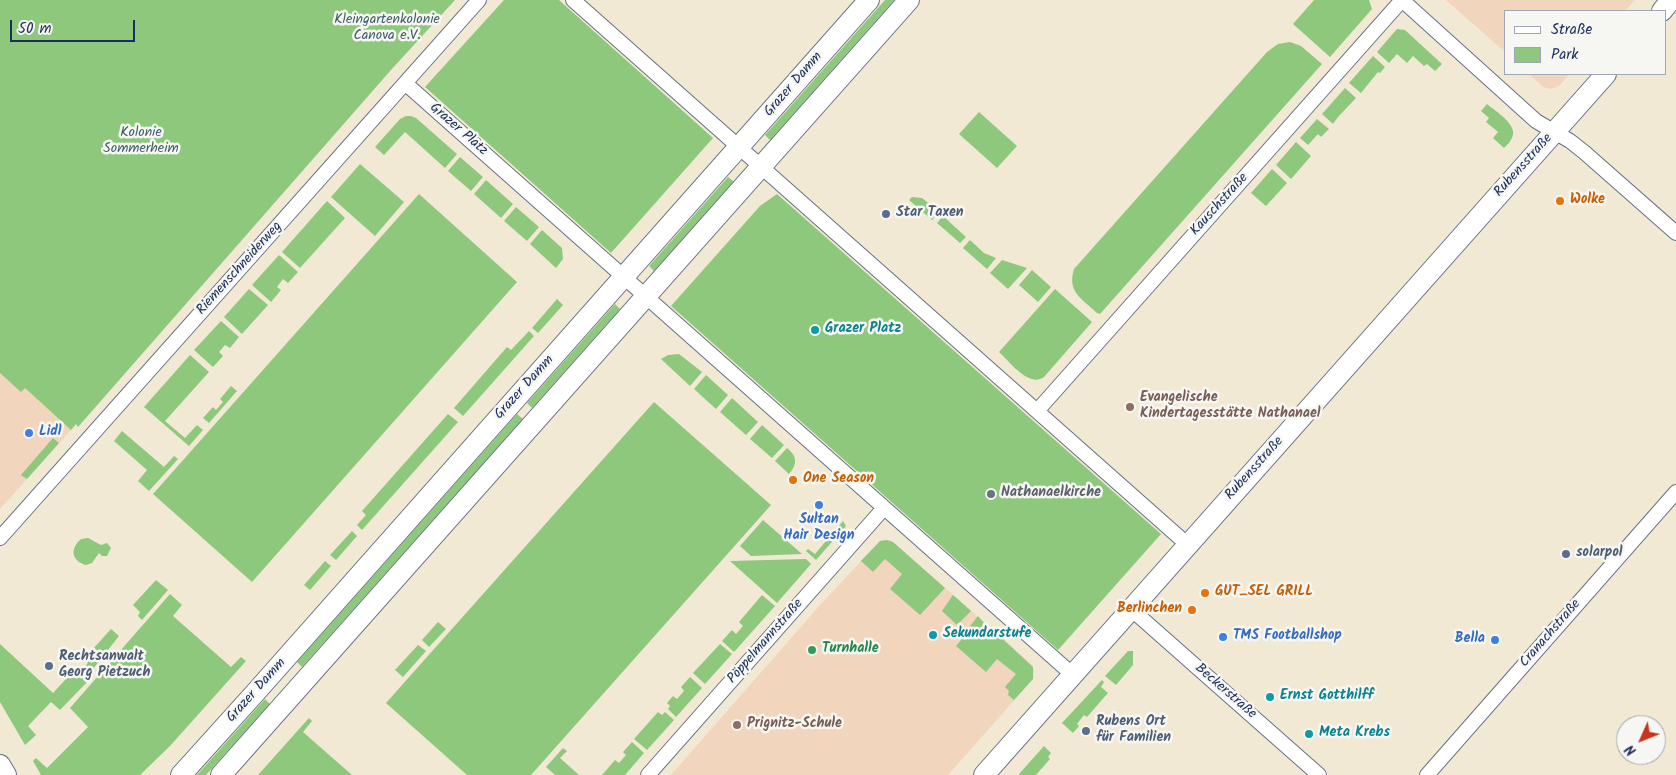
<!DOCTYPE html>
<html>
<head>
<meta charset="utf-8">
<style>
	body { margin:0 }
	#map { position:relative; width:1676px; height:775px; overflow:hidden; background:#f1e9d3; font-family:Kalam,sans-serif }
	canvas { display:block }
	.legend { position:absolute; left:1504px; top:10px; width:162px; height:65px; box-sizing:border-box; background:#f6f6f2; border:1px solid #9ea6b7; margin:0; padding:6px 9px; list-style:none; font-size:15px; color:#1b2f5e }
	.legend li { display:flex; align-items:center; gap:10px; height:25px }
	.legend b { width:25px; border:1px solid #9ea6b7 }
	.north { position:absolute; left:1616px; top:715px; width:50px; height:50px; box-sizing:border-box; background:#f6f6f2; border:1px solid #9ea6b7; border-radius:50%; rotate:226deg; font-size:14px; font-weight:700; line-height:20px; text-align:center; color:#1b2f5e }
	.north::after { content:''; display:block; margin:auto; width:18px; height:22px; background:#c8321e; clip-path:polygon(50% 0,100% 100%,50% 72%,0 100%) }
	.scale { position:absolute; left:10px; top:20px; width:125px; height:22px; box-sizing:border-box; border:2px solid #1b2f5e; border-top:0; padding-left:6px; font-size:15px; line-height:18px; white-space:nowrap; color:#1b2f5e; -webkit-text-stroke:4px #f6f6f2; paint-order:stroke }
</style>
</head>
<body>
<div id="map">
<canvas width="1676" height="775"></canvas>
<ul class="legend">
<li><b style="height:6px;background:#fff"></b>Straße</li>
<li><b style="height:14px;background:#8ec87d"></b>Park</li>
</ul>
<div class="north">N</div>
<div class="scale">50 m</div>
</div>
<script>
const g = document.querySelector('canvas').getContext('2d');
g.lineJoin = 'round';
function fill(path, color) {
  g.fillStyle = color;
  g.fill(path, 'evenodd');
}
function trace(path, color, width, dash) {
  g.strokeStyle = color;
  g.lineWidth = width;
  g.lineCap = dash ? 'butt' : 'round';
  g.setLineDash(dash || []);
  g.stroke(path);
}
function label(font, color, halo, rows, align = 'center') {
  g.font = font + ' Kalam,sans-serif';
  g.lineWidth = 5;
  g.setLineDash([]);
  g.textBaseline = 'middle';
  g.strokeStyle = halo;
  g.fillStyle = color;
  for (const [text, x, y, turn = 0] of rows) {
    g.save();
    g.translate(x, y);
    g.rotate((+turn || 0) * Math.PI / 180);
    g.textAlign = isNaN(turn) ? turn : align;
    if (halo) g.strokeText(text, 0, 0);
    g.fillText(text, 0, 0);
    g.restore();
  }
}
fill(new Path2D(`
	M1446 0H1635L1625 11H1505V52Z
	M1529 74H1570L1559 86 1551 89 1543 87Z
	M0 357 27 390 71 430 0 509Z
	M882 540H887L893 542 983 621 982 622 991 631 993 630 1031 664 1034 670 1033 679 948 775H671L821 604 878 543Z`), '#f1d5bd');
fill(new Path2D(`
	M0 0H455L391 70 78 427 76 424 71 430 25 388 21 392 0 373Z
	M504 0H559L713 138 611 253 425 87Z
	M885 0H894L770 140 765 135Z
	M1314 0H1369L1372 9 1330 57 1293 24Z
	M1397 29 1405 30 1442 64 1435 71 1427 64 1424 66 1413 56 1407 63 1397 54 1389 63 1377 52Z
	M1290 42 1301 46 1322 64 1100 314 1097 313C1081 298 1067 292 1074 269L1267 52 1278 44Z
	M1373 56 1385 67 1380 73 1378 72 1361 93 1349 83Z
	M1345 88 1356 98 1338 117 1333 124 1322 114Z
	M1487 104C1495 111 1519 125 1512 138 1510 142 1507 145 1504 148L1493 138 1498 132 1486 122 1489 118 1481 111Z
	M979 112 1017 146 997 168 959 134Z
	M406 116H411L416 118 457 154 445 168 405 132 384 155 375 147 400 119Z
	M1317 119 1329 129 1321 137 1318 134 1308 145 1300 138Z
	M1296 142 1311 156 1291 179 1276 165Z
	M460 157 483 177 471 191 448 171Z
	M360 164 404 202 375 236 331 197Z
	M1272 169 1287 183 1266 206 1251 193Z
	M728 177 733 181 732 183 654 271 649 266Z
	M486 180 513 204 501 218 474 194Z
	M419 194 517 282 252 582 153 494Z
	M777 194 1161 534 1058 650 671 306 760 206Z
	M912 197 922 198 939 212 932 220 909 200Z
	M327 201 345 218 300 268 282 252Z
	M516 207 539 227 527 241 504 221Z
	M943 216 966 237 960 243 937 223Z
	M542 230 562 248 563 259 556 268 530 244Z
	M970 240 984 253 996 258 987 269 963 248Z
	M279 255 298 272 288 283 283 279 277 287 281 290 271 302 252 285Z
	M1002 260 1027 268 1008 289 990 273Z
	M1032 270 1051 287 1038 302 1019 285Z
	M249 289 268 305 242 334 224 317Z
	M1055 289 1092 322 1044 377C1029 388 1010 362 999 352Z
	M557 299 563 305 538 333 532 328Z
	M615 304 620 309 532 408 527 403Z
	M221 321 239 337 230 348 225 345 219 352 223 356 213 367 194 350Z
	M529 331 534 336 463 416 454 408 507 347 511 350Z
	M679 354 702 372 690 386 661 359 668 355Z
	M190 355 209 372 165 421 185 438 197 425 203 430 189 446 144 407Z
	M706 375 728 395 716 409 694 389Z
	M231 386 237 391 209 423 203 418 213 407 216 410 223 402 220 399Z
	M732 398 758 422 746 435 720 412Z
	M654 402 771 505 531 775H467L386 703Z
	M448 414 458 422 362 530 357 525 366 515 362 511Z
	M517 414 523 419 302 667 297 662Z
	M762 425 784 445 772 458 750 439Z
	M122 431 164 467 174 456 178 459 149 491 138 481 147 470 114 441Z
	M53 438 59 443 27 479 21 475Z
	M787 448C797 456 798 464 789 474L775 461Z
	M763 520 802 554 751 556 740 546Z
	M843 521 846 526 816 560 806 551 808 549 815 554Z
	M352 531 357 536 336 560 330 555Z
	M88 538 101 545 107 543 111 548 107 556H102L99 553 92 563 86 565C71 561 70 548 81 539Z
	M887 540 893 542 945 588 920 615 890 589 902 574 885 559 873 572 861 561 880 541Z
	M806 559 811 564 777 603 730 561Z
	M325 561 331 566 310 590 304 585Z
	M156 580 168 590 142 620 138 616 140 612 133 605Z
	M170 594 182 605 173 616 231 667 241 657 246 661 170 746 140 775H41L33 761 36 758 47 768 88 727 70 708Z
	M762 595 775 606 734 652 722 641 732 630 736 634 743 626 739 622Z
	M953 595 971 611 957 625 942 611Z
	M978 616 991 631 993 630 1033 667V679L1014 700 1008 695 1009 691 1005 687 1016 674 997 659 986 672 956 646 967 633V630Z
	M438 622 446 629 429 647 422 640Z
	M111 629 119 636 89 674 92 677 60 710 51 702 28 726 36 735 25 745 0 702V644L53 693 78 666 82 670 88 663 84 659Z
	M720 644 732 654 705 684 693 673Z
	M418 645 426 651 403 677 395 670Z
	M1128 651H1133V665L1116 685 1105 676Z
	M690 677 702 688 676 717 668 709 670 706 667 703 673 696 677 699 684 691 681 687Z
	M1102 680 1104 682 1101 687 1108 693 1087 717 1084 715 1077 724 1079 726 1073 733 1062 723Z
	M265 699 270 704 269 705 206 775H197Z
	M658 712 662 715 665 712 674 720 647 750 634 739Z
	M309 718 312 721 303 732 352 775H258Z
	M632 742 644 753 625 775H602L615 760 619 763 626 755 623 752Z
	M1044 746 1051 753 1048 757 1050 759 1036 775H1020L1019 774Z
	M563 748 567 751 560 758 579 775H555L546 767Z`), '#8ec87d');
const street = new Path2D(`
	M573 0 1188 545
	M405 83 1073 675
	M1037 411 1402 0 1536 121 1570 141 1584 152 1676 233
	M0 538 479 0
	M1131 609 1319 775
	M648 775 884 508
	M1427 775 1676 492`);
const secondary = new Path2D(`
	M1662 11 1671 0
	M0 765 6 775
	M181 775 255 693 869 0
	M221 775 909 0
	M984 775 1606 74`);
trace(street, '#667087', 16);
trace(secondary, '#667087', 22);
trace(street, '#fff', 14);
trace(secondary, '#fff', 20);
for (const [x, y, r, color] of [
	[1560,201,5,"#e8710a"],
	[886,214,5,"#5c6f8a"],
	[815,330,5,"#0f9aa8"],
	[1130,407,5,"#8d6e63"],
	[29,433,5,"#3f7fe0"],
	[793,480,5,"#e8710a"],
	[991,494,5,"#6b7280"],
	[819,505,5,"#3f7fe0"],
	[1566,554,5,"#5c6f8a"],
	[1205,593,5,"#e8710a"],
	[1192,610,5,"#e8710a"],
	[933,635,5,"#0f9aa8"],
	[1223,637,5,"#3f7fe0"],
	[1495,640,5,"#3f7fe0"],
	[812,650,5,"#2e9e5b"],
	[49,666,5,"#5c6f8a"],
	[1270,697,5,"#0f9aa8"],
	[737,725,5,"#8d6e63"],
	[1086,731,5,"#5c6f8a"],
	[1309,734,5,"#0f9aa8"]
]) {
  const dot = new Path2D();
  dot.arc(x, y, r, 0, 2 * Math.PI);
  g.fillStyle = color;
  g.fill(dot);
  trace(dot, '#f6f6f2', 2);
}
label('14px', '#3e5d67', '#f6f6f2', [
	["Kleingartenkolonie",387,21],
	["Canova e.V.",387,37],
	["Kolonie",141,134],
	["Sommerheim",141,150]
]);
label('14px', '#1b2f5e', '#f6f6f2', [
	["Grazer Damm",794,85,-49],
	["Grazer Platz",458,130,41],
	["Rubensstraße",1524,166,-48],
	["Kauschstraße",1220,205,-48],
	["Riemenschneiderweg",240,269,-48],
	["Grazer Damm",525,388,-48],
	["Rubensstraße",1255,469,-48],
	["Cranachstraße",1551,634,-49],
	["Pöppelmannstraße",766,642,-49],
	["Grazer Damm",257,691,-48],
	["Beckerstraße",1225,692,41]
]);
label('bold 14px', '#c56008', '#f6f6f2', [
	["Wolke",1570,201],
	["One Season",803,480],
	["GUT_SEL GRILL",1215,593],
	["Berlinchen",1182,610,"right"]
], 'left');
label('bold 14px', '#4e5e75', '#f6f6f2', [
	["Star Taxen",896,214],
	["solarpol",1576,554],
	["Rechtsanwalt",59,658],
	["Georg Pietzuch",59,674],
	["Rubens Ort",1096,723],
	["für Familien",1096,739]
], 'left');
label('bold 14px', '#0d838f', '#f6f6f2', [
	["Grazer Platz",825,330],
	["Sekundarstufe",943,635],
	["Ernst Gotthilff",1280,697],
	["Meta Krebs",1319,734]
], 'left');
label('bold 14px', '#785e54', '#f6f6f2', [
	["Evangelische",1140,399],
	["Kindertagesstätte Nathanael",1140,415],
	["Prignitz-Schule",747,725]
], 'left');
label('bold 14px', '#366cbe', '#f6f6f2', [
	["Lidl",39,433],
	["Sultan",819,521,"center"],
	["Hair Design",819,537,"center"],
	["TMS Footballshop",1233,637],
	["Bella",1485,640,"right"]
], 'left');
label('bold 14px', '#5b616d', '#f6f6f2', [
	["Nathanaelkirche",1001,494]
], 'left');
label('bold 14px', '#27864d', '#f6f6f2', [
	["Turnhalle",822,650]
], 'left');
</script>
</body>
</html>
